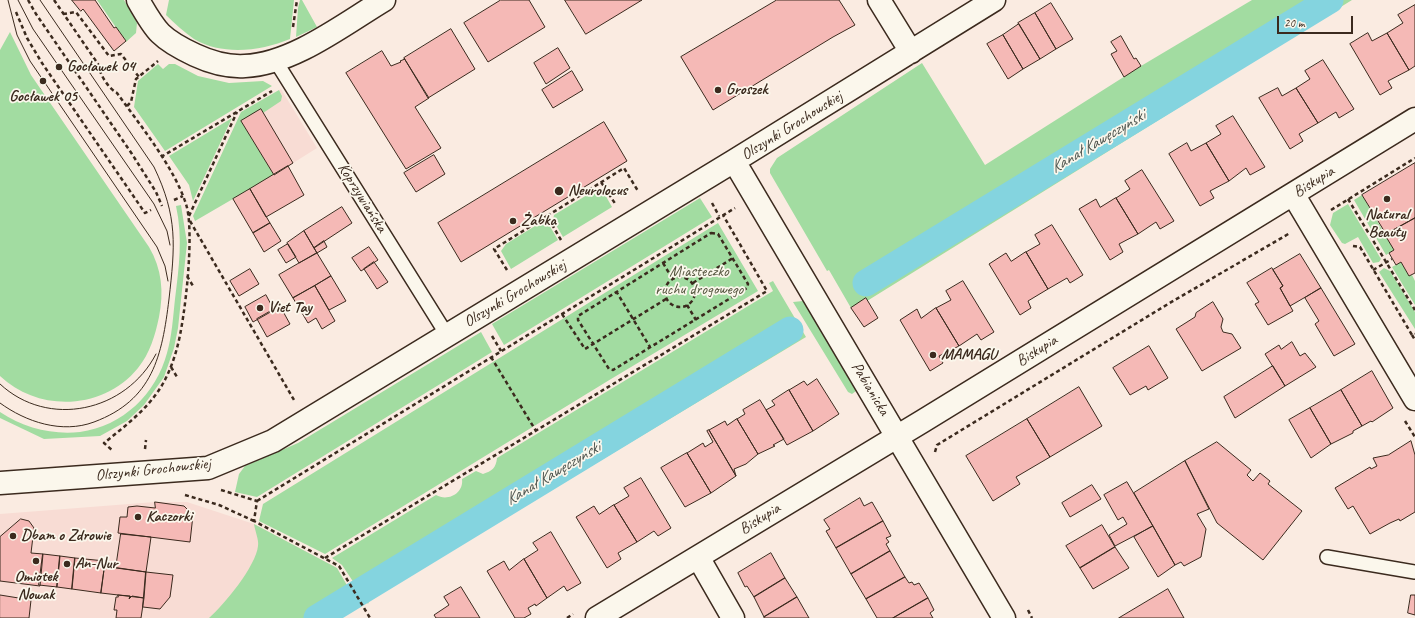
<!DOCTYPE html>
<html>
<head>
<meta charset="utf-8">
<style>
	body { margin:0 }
	#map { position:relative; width:1415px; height:618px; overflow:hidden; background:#faebe1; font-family:Caveat,sans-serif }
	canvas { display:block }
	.scale { position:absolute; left:1277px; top:16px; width:76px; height:18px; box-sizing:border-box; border:2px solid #3b2a1e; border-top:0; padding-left:5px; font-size:12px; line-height:14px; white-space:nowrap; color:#3b2a1e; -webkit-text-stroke:3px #fbf7ec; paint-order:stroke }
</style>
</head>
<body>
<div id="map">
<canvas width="1415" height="618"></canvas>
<div class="scale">20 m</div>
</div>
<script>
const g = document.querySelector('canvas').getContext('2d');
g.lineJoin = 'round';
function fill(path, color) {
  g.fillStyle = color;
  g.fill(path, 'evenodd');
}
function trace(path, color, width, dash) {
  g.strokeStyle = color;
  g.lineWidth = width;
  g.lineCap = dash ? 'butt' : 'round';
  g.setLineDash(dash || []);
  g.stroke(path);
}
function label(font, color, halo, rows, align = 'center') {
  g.font = font + ' Caveat,sans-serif';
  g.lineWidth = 3.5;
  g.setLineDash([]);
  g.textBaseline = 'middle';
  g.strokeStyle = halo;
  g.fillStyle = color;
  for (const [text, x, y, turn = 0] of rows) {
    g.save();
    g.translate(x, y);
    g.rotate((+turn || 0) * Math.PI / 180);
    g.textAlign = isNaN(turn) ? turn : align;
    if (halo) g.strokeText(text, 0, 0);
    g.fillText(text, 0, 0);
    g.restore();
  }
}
fill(new Path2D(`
	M281 89 317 148 274 175 241 121 261 109 263 112 282 96 279 90Z
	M155 502H187L254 524 337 568 292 618H0V514Z`), '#f8dcd4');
fill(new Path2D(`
	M97 0H124L137 23 136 33 126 42Z
	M169 0H294L290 39C261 51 223 56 194 39 184 32 175 24 166 15Z
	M300 0H302L317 27 296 37 298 8Z
	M1252 0H1352L867 301 851 308 829 270 827 271 770 173V169L777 158 922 63 985 165 1141 66Z
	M10 32 31 75 149 247C162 269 164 292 159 317 155 336 150 353 138 368 104 410 39 413 0 376V50Z
	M158 64 163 69 169 64H175L198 76 229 83 263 81 272 86 165 151 134 107 138 81Z
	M279 90 282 96 281 101 263 113 261 109 241 121 274 175 195 221 193 216 241 112Z
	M232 118 193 201 189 185 169 156Z
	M597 189 603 191 612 207 563 237 553 220 554 215Z
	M1362 195 1394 250 1386 255 1354 200Z
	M700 198 712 217 504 345 492 324Z
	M1348 204 1381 259 1379 262 1373 263 1358 237 1345 244 1342 243 1330 225 1333 213Z
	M181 205 187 243 178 328 174 348 164 377 144 405 127 421 100 436 44 439 0 418V412C24 428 52 435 80 432 123 426 156 394 167 353 172 336 173 317 175 299 179 267 183 238 176 206Z
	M543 221 548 223 558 240 511 269 501 251 506 244Z
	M718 223 758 291 611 379 325 554 259 521 263 504Z
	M1401 262 1409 276 1412 275 1415 281V305L1392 267Z
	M1384 268 1390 271 1415 312V329L1379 272Z
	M773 281 806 337 370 599 368 604 342 565 332 558 436 495C448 502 464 493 462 479L476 471 483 474C492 471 496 468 497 458L773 291 769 283Z
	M803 301 856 391 852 394 848 392 793 302Z
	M481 332 492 352 257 497 235 492 239 474 245 466 298 443Z
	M254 524 337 568 359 606 340 618H209C224 605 256 566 258 546 259 540 255 531 254 524Z`), '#a2dca1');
trace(new Path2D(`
	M866 283 1330 0
	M317 618 790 330`), '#84d4df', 27);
const building = new Path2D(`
	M72 0H95L114 28 116 27 126 41 114 51 83 9 81 11Z
	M501 0H529L545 27 488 62 464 23Z
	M565 0H642L586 34Z
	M777 0H839L855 25 833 37 713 110 681 57Z
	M1051 3 1073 39 1056 49 1035 13Z
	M1415 5V66L1409 70 1387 33 1403 23 1398 15Z
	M1035 13 1056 49 1040 59 1018 23Z
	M1019 24 1040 59 1023 69 1003 35Z
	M451 29 475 69 428 98 404 58Z
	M1368 33 1372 41 1387 33 1409 70 1388 81 1392 88 1380 95 1350 44Z
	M1003 35 1023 69 1008 79 987 44Z
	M1121 36 1134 59 1136 58 1141 66 1124 77 1111 54 1117 51 1111 42Z
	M558 48 570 68 546 84 534 63Z
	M382 51 391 66 401 62 400 61 405 59 404 58 429 98 415 107 441 148 406 169 346 73Z
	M1323 60 1354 109 1339 118 1336 112 1318 123 1296 88 1310 79 1305 71Z
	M572 71 583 90 553 108 542 90Z
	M1278 88 1282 96 1296 88 1318 123 1299 134 1303 141 1290 149 1259 98Z
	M261 109 293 163 274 175 241 121Z
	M1233 116 1265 167 1250 175 1246 168 1229 181 1206 143 1221 134 1216 126Z
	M604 122 627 161 461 262 438 223Z
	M1187 143 1191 151 1206 143 1229 181 1210 191 1214 198 1200 206 1169 154Z
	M434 155 445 174 416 192 404 173Z
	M1415 163V218L1386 234 1362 195Z
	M288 166 304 195 266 217 250 189Z
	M1142 170 1174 221 1160 229 1156 222 1138 234 1116 198 1130 189 1125 181Z
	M250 189 270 223 253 233 233 199Z
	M1116 198 1138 234 1119 244 1123 252 1110 260 1079 209 1096 199 1100 207Z
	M342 207 352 223 314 248 304 231Z
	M1415 218V273L1409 276 1401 262 1396 265 1389 253 1394 250 1385 235Z
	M270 223 281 241 264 252 253 233Z
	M1052 225 1083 275 1070 283 1067 278 1048 289 1026 252 1040 244 1035 235Z
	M304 231 317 253 299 263 287 243Z
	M324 241 327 247 317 253 314 248Z
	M288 244 296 257 286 263 278 250Z
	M369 247 378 260 361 271 352 258Z
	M1026 252 1048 289 1028 301 1031 308 1020 315 989 264 1006 253 1011 261Z
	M317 253 331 276 293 298 279 275Z
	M1300 254 1321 288 1290 306 1280 288 1283 286 1273 270Z
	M374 262 388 282 377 289 364 269Z
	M1272 268 1283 286 1280 288 1293 311 1268 325 1255 304 1259 302 1247 283Z
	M250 269 259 284 239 296 230 281Z
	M331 276 346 301 329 310 315 286Z
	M963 281 994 332 981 340 977 334 959 346 936 308 951 300 946 291Z
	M315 286 335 321 322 329 316 318 308 323 293 298Z
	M1321 288 1355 344 1334 356 1315 324 1319 321 1305 298Z
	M266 295 274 310 253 322 245 307Z
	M866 298 878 318 864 327 851 308Z
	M1213 302 1223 319 1221 327 1223 332 1232 334 1241 348 1202 371 1176 329 1195 317 1196 313Z
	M280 306 290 324 267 337 257 319Z
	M936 308 959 346 939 356 943 363 930 371 900 320 917 309 921 318Z
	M1292 342 1300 356 1305 353 1316 367 1285 386 1265 354 1279 345 1281 349Z
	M1149 346 1168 378 1148 390 1146 386 1130 395 1113 368Z
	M1273 366 1285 386 1235 418 1224 397Z
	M1372 371 1393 408 1372 422 1371 421 1362 426 1341 390Z
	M817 379 839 414 813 431 789 390 804 381 807 385Z
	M1079 387 1102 426 1050 457 1027 419Z
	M789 390 813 431 787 445 766 410 775 405 772 401Z
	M1341 390 1362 426 1353 431V433L1331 444 1310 408Z
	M760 400 784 439 773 445 775 446 758 454 737 419 745 414 743 410Z
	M1310 408 1331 444 1311 458 1289 420Z
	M737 419 758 454 746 464 734 469 736 476 709 430 725 421 727 425Z
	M1027 419 1050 457 1016 477 1020 484 993 501 966 456Z
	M709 430 736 476 711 493 687 453 703 443 705 447 713 442 707 431Z
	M1411 441 1415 455V512L1400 521 1399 519 1390 523 1370 534 1353 506 1348 509 1335 488 1370 467 1371 469 1377 466 1373 458 1388 455Z
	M1217 442 1251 470 1247 475 1253 481 1260 473 1270 481 1268 484 1302 511 1263 560 1217 523 1185 461Z
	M687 453 711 493 685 507 661 468Z
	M1185 461 1209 509 1197 514 1206 529 1201 557 1184 566 1181 562 1175 565 1134 493Z
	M641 478 671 528 658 536 654 531 637 542 614 505 629 496 624 488Z
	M1127 482 1153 526 1115 546 1109 535 1127 524 1123 517 1118 520 1104 495Z
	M1092 485 1101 499 1070 517 1062 503Z
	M860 498 864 506 872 502 883 521 836 548 826 531 830 529 824 520Z
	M155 502 184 506 193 515 190 542 118 533 120 517H127L128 507 137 506 155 508Z
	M614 505 637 542 618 553 621 559 607 568 576 517 594 506 599 514Z
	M21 519 29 521 34 528 31 553 43 554 40 586 0 581V537Z
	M883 521 891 536 886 538 889 542 886 544 890 551 851 574 836 548Z
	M1102 525 1115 547 1080 568 1066 546Z
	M1153 526 1175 565 1158 577 1134 537Z
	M551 532 581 583 567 591 564 586 547 598 524 559 538 550 533 543Z
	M121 534 151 537 146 572 116 568Z
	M1115 547 1129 568 1093 589 1080 568Z
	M890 551 905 577 866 599 851 574Z
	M771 553 785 578 754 597 747 586 745 587 738 573Z
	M43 554 60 556 57 587 39 585Z
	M60 556 75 558 72 589 57 587Z
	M75 558 105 561 101 593 72 589Z
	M524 559 547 598 536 606 535 604 528 608 531 614 524 618H515L487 571 504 561 509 570Z
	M105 566 146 572 144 598 101 593Z
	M146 572 173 575 170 597 160 609 143 607Z
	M905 577 909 583 912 582 914 585 919 583 928 598 893 618H877L866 599Z
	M785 578 797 597 764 617 754 597Z
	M461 587 480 618H436L434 615 449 605 444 597Z
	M1168 589 1184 618H1119Z
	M0 595 31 600 29 618H0Z
	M118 595 130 596 129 599 132 596 144 598 141 618H116L117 610H114L116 597H118Z
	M1411 595H1415V615L1408 613Z
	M797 597 809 618H764V617Z
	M928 598 934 610 930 613 933 618H893Z`);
fill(building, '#f5b9b6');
trace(building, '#3b2a1e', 1);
const lane = new Path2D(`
	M275 60 447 335
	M1327 557 1415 572`);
const street = new Path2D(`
	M138 0C156 32 161 39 195 55 210 62 229 67 245 66 293 64 344 24 384 0
	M879 0 911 52
	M734 161 1004 618
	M1293 194 1415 399
	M0 483 208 468 273 441 734 161 994 0
	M698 557 733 618
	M597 618 923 421 1415 119`);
trace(lane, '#3b2a1e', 16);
trace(street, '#3b2a1e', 25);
trace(new Path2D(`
	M28 0 36 14 132 154 156 192 162 206
	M54 0 98 64C100 75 108 88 117 93 140 125 174 167 186 204 195 231 185 320 177 348 173 363 167 378 159 390 145 411 124 427 104 443L113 451
	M16 12 27 38 42 63 145 213 151 210
	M63 14 76 12 109 56 121 54 139 77
	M293 27 297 0
	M127 106 131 102 136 79 158 61
	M161 157 272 91
	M601 182 616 205
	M1348 199 1415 310
	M174 200 183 196
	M712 203 719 216
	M1331 210 1415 158
	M189 216 237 112
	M190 221 294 400
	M711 233 718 234 748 284 747 288 613 370 609 369 578 320V316Z
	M561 240 547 216 624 168 638 191
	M1353 246 1360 247 1412 335 1415 334
	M663 263 672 278
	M507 270 494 249 547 216
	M1373 270 1392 259
	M187 276 193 286
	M665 292a15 15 0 1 1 30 0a15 15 0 1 1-30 0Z
	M693 283 733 258
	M616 291 650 347
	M687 305 696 320
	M562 314 585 349 666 299
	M1412 335 1415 340
	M492 336 501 351
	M491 357 536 431
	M171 367 177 377
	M1405 421 1415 437
	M145 449 146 440
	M935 452 937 445 1168 304 1290 233
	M221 490 257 501 254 521 339 566 370 618
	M185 495 219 505 254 521
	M257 501 735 208
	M325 558 767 291 723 215
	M1028 610 1032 618
	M567 618 573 614`), '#3b2a1e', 2.5, [4, 3]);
trace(lane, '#fbf7ec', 13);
trace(street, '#fbf7ec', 22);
trace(new Path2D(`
	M8 0 17 35 30 61 157 247 165 266 168 281
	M18 0 33 29 154 204 167 231 170 245
	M0 384C48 429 126 412 156 354
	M0 403C26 422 62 434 94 422 153 400 162 356 169 299 175 246 178 217 154 167L40 0`), '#3b2a1e', 1);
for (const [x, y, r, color] of [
	[59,67,4,"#3b2a1e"],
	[43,81,4,"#3b2a1e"],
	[718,90,4,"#3b2a1e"],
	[559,191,5,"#3b2a1e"],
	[1387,199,4,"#3b2a1e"],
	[513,221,4,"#3b2a1e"],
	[260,308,4,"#3b2a1e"],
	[933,355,4,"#3b2a1e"],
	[138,517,4,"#3b2a1e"],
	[13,536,4,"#3b2a1e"],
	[36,561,4,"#3b2a1e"],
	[67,564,4,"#3b2a1e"]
]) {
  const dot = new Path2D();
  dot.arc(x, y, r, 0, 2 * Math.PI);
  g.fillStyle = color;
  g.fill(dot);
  trace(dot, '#fbf7ec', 1.5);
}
label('bold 16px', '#3b2a1e', '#fbf7ec', [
	["Gocławek 04",67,67],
	["Groszek",726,90],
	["Gocławek 05",43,97,"center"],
	["Neurolocus",568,191],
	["Natural",1387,215,"center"],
	["Beauty",1387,233,"center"],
	["Żabka",521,221],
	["Viet Tay",268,308],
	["MAMAGU",941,355],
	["Kaczorki",146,517],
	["Dbam o Zdrowie",21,536],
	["An-Nur",75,564],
	["Omiotek",36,577,"center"],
	["Nowak",36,595,"center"]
], 'left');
label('16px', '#3b2a1e', '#fbf7ec', [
	["Olszynki Grochowskiej",792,126,-32],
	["Biskupia",1314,182,-32],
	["Koprzywiańska",362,198,58],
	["Olszynki Grochowskiej",515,294,-31],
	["Biskupia",1037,351,-32],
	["Pabianicka",870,389,59],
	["Olszynki Grochowskiej",153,470,-6],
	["Biskupia",760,519,-32]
]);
label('16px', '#55563f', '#fbf7ec', [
	["Miasteczko",699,272],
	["ruchu drogowego",699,290]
]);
label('italic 17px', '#4d544e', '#fbf7ec', [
	["Kanał Kawęczyński",1098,142,-31],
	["Kanał Kawęczyński",553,474,-31]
]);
</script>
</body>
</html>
